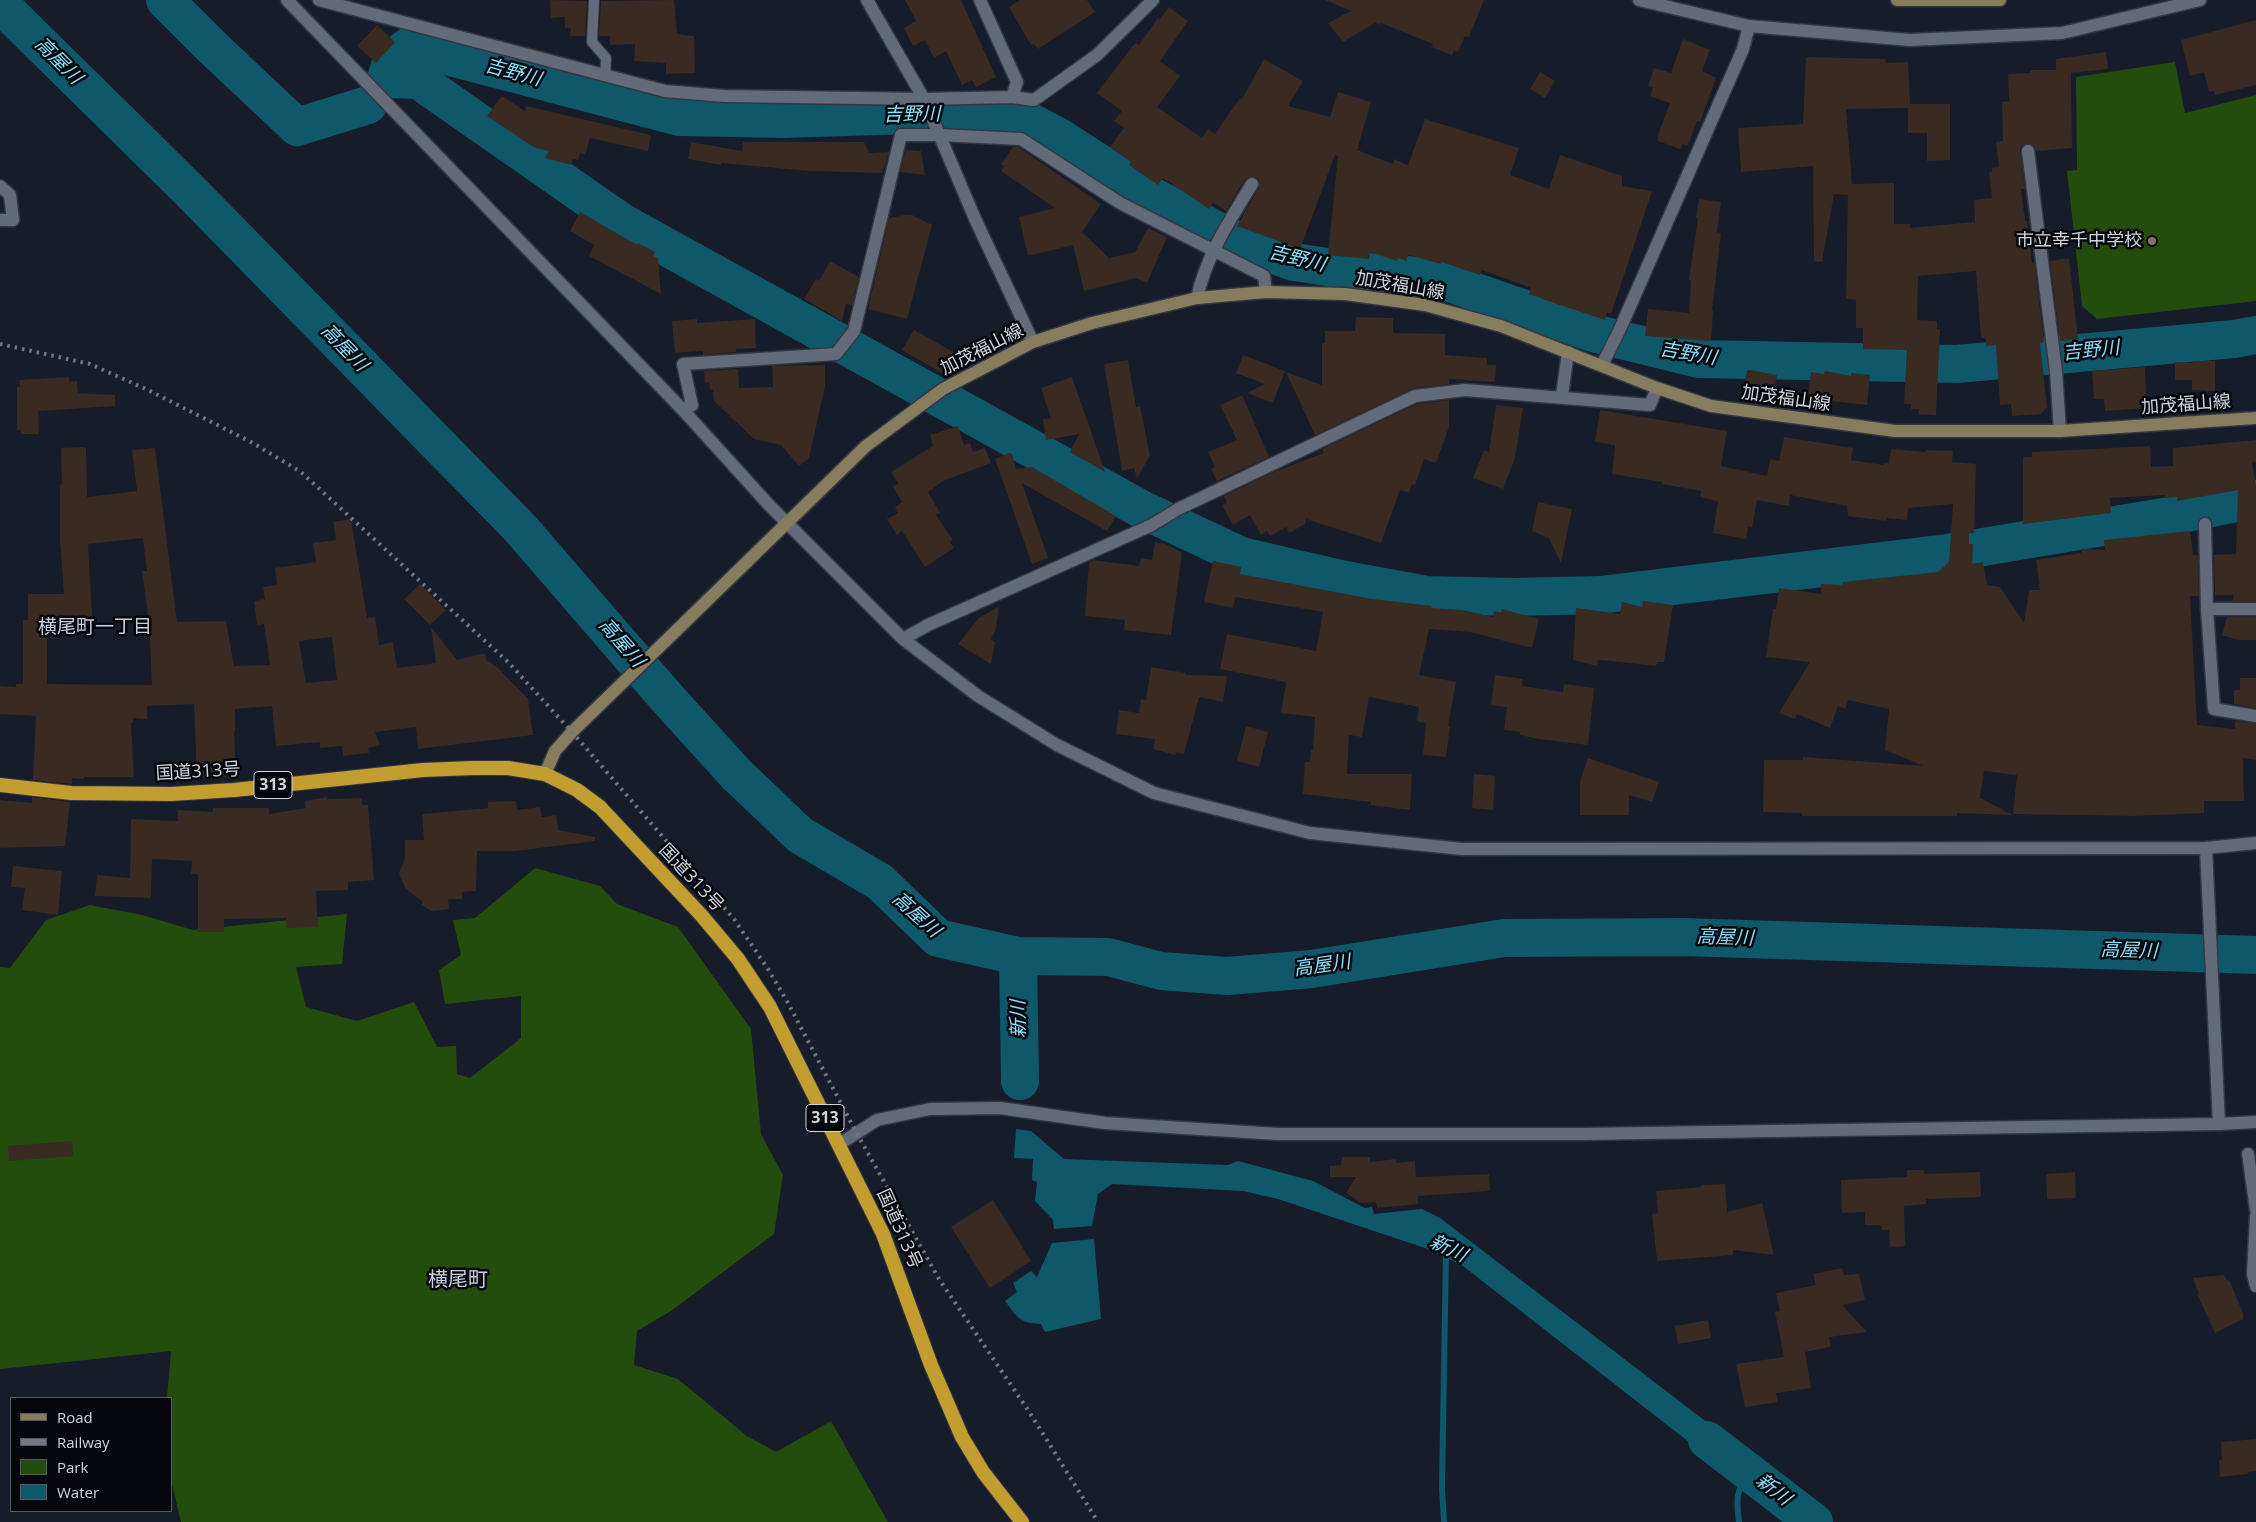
<!DOCTYPE html>
<html>
<head>
<meta charset="utf-8">
<style>
	body { margin:0 }
	#map { position:relative; width:2256px; height:1522px; overflow:hidden; background:#161c29; font-family:"Open Sans",sans-serif }
	canvas { display:block }
	.legend { position:absolute; left:10px; top:1397px; width:162px; height:115px; box-sizing:border-box; background:#05070c; border:1px solid #565960; margin:0; padding:6px 9px; list-style:none; font-size:15px; color:#cfd4dd }
	.legend li { display:flex; align-items:center; gap:10px; height:25px }
	.legend b { width:25px; border:1px solid #565960 }
</style>
</head>
<body>
<div id="map">
<canvas width="2256" height="1522"></canvas>
<ul class="legend">
<li><b style="height:6px;background:#867d5e"></b>Road</li>
<li><b style="height:6px;background:#727782"></b>Railway</li>
<li><b style="height:14px;background:#244c0d"></b>Park</li>
<li><b style="height:14px;background:#0e586a"></b>Water</li>
</ul>
</div>
<script>
const g = document.querySelector('canvas').getContext('2d');
g.lineJoin = 'round';
function fill(path, color) {
  g.fillStyle = color;
  g.fill(path, 'evenodd');
}
function trace(path, color, width, dash) {
  g.strokeStyle = color;
  g.lineWidth = width;
  g.lineCap = dash ? 'butt' : 'round';
  g.setLineDash(dash || []);
  g.stroke(path);
}
function label(font, color, halo, rows, align = 'center') {
  g.font = font + ' "Open Sans","Noto Sans JP",sans-serif';
  g.lineWidth = 5;
  g.setLineDash([]);
  g.textBaseline = 'middle';
  g.strokeStyle = halo;
  g.fillStyle = color;
  for (const [text, x, y, turn = 0] of rows) {
    g.save();
    g.translate(x, y);
    g.rotate((+turn || 0) * Math.PI / 180);
    g.textAlign = isNaN(turn) ? turn : align;
    if (halo) g.strokeText(text, 0, 0);
    g.fillText(text, 0, 0);
    g.restore();
  }
}
fill(new Path2D(`
	M2175 62 2185 113 2256 95V301L2097 319 2082 306 2067 171 2077 170 2076 77Z
	M535 868 600 886 617 904 678 927 751 1029 761 1134 783 1175 774 1234 671 1311 637 1331 634 1365 678 1379 747 1436 776 1452 831 1421 888 1522H181L171 1480V1398H167L171 1351 0 1369V967L10 968 46 920 90 905 142 915 193 930 347 914 342 964 296 967 306 1007 357 1021 414 1002 437 1047 456 1046 457 1074 470 1078 521 1038V996L445 1004 439 970 461 955 453 920 475 918Z`), '#244c0d');
fill(new Path2D(`
	M1016 1129 1031 1131 1064 1159 1228 1165 1238 1161 1313 1181 1365 1208 1372 1207 1374 1214 1422 1209 1440 1218 1755 1459 1739 1481 1463 1266 1425 1248 1278 1199 1243 1191 1112 1184 1098 1194 1092 1226 1054 1229 1053 1220 1035 1201 1037 1182 1032 1180 1033 1159 1014 1158Z
	M1094 1239 1101 1319 1045 1332 1041 1324C1019 1323 1017 1317 1005 1301L1017 1292 1013 1283 1031 1271 1037 1277 1052 1243Z`), '#0e586a');
trace(new Path2D(`
	M1444 1522 1442 1488 1446 1251
	M1739 1522C1736 1499 1736 1491 1749 1472`), '#0e586a', 6);
trace(new Path2D(`
	M165 0 213 48 297 127 368 105
	M0 4 190 191 520 528 667 698 736 774 800 835 880 882 938 938 1018 956 1108 957 1161 971 1227 976 1312 969 1504 938 1682 937 2256 955
	M2256 335 2234 339 1957 364 1699 359 1593 333 1433 277 1354 271 1294 262 1242 244 1143 191 1059 137 1027 120 944 114 784 119 680 117 409 46 392 59 386 79 418 80 623 223 1141 509 1241 556 1345 580 1427 595 1514 597 1600 595 1947 553 2187 513 2256 499
	M1018 956 1020 1081
	M1707 1440 1814 1522`), '#0e586a', 38);
fill(new Path2D(`
	M550 0 587 1 585 36H570L571 28H565V17L551 18Z
	M674 0 677 34 694 36 695 73 666 74V63L634 61 635 44 610 45V36H599L601 1Z
	M905 0H961L996 77 976 87 972 80 962 85 946 51 934 58 925 40 913 46 904 28 916 21Z
	M1020 0H1087L1095 12 1038 49 1034 44 1031 45 1009 7Z
	M1325 0H1484L1469 37 1465 36 1458 52 1454 50 1452 55 1431 47 1433 44 1381 23 1380 25 1375 23 1343 42 1328 23 1351 11Z
	M1169 7 1188 21 1160 61 1180 76 1157 107 1202 138 1208 129 1215 134 1240 98 1242 99 1264 59 1303 81 1288 106 1330 117 1338 92 1371 102 1357 150 1393 164 1394 159 1408 165 1425 119 1519 148 1510 175 1549 189 1560 155 1622 176V186L1652 191 1611 314 1607 313 1605 320 1560 305 1529 294 1531 288 1482 270 1480 275 1442 262 1441 264 1409 255 1406 261 1398 258 1397 261 1370 252 1369 259 1328 255 1338 156 1335 155 1300 249 1237 226 1259 188V181L1256 177H1249L1245 179 1226 211 1213 202 1209 209 1163 178 1158 185 1129 165 1131 162 1110 147 1124 128 1114 121 1122 111 1097 93 1135 43 1139 45 1158 18 1160 19Z
	M2256 20V85L2215 95 2214 91 2209 92 2204 72 2190 76 2181 40Z
	M377 25 395 42 376 63 357 46Z
	M1683 39 1710 50 1702 71 1716 78 1700 122 1697 121 1688 146 1683 144 1680 149 1658 141V135L1670 103 1650 96 1653 87 1648 86 1654 68 1671 73Z
	M2106 52 2108 69 2071 73 2072 148 2036 151 2034 146 2027 143 2020 148 2025 189H2021L2025 221H2027L2032 263 2034 262 2044 342 2040 343 2047 407 2041 414 2012 416 2011 404 2000 405 1996 345 1986 346V338H1981L1976 271 1918 276 1917 320 1937 321V329H1940L1936 415 1918 414 1919 409H1911V404H1904L1907 350 1863 349V328H1856V300L1846 299 1848 195 1834 194 1822 262 1814 261 1813 166 1741 172 1738 128 1803 124 1806 57 1886 59 1885 63 1908 62 1910 104H1950V160L1927 161V133H1908V108L1846 109 1852 184 1894 183V224H1910V228L1975 222 1974 200 1992 198 1989 172H1992V168L1999 167 1996 142 2003 141 2002 102 2009 101 2008 74 2030 73V70H2056V59Z
	M1540 72 1555 81 1545 98 1530 89Z
	M502 96 525 111 526 106 651 135 648 151 590 138 585 155 580 153 578 160 573 159 571 165 545 158 549 151 535 148 487 116Z
	M691 142 742 151 743 142H864L869 153 889 152 882 173 809 171 721 163V165L688 159Z
	M1013 147H1018L1101 204 1082 232 1109 258 1135 252 1148 228 1167 237 1147 283 1136 278 1084 291 1073 245 1028 256 1019 217 1055 208 1001 171 1004 166 1001 164Z
	M906 150 921 151 925 175 900 172Z
	M1699 199 1721 202 1717 232 1721 233 1712 310 1713 311 1711 341 1645 336 1648 309 1689 313 1691 280H1689L1698 218H1696Z
	M580 212 637 245 638 243 655 252 653 256 658 258 661 294 589 256 594 245 570 231Z
	M905 215H912L932 225 907 319 868 309 889 218Z
	M2069 258 2078 339 2060 341 2050 261Z
	M830 261 859 277 852 305 846 304 842 321 804 299 816 279 819 281Z
	M1356 317 1393 318V333L1445 334V355L1487 358V365H1496L1495 382 1449 379V384L1414 388 1315 435 1286 372 1322 385V343H1325V331H1355Z
	M697 319V323L755 319 756 348 736 349V352L703 355V351L675 353 672 321Z
	M914 330 955 353 944 374 902 350Z
	M1243 355 1285 371 1273 403 1247 393 1265 384 1236 373Z
	M1128 360 1136 407 1140 406 1150 456 1137 478 1134 468 1122 471 1104 364Z
	M2193 361H2215V391L2192 390V380H2175V362L2193 363Z
	M825 365V387L809 458 799 466 781 445 754 439 714 401 713 389 710 390 709 382 705 383 704 371 738 369 739 388 773 387 772 366Z
	M2145 367 2147 408 2105 411 2104 399H2094L2092 371Z
	M1749 370 1777 375 1773 399 1743 393 1747 371Z
	M1825 371 1851 376V373L1870 375 1867 405 1830 401 1829 405 1807 402 1811 372 1824 374Z
	M69 377V382L77 381 78 393 115 395V406L38 411 39 434H21V430H17V387H20L19 380Z
	M1072 377 1087 420 1105 472 1070 452 1079 434 1046 440 1043 419 1051 418 1041 388Z
	M1242 395 1269 457 1217 481 1211 469 1215 467 1208 452 1237 440 1220 405Z
	M1449 400V427L1436 463 1424 459 1415 485 1412 484 1409 493 1400 490 1381 543 1306 519 1305 524 1289 533 1286 527 1270 536 1267 531 1261 535 1250 515 1233 525 1222 505 1227 503 1224 496 1276 471 1324 453 1322 449 1417 404Z
	M1496 405 1523 408 1515 458 1503 489 1473 478 1484 450 1489 452Z
	M1600 410 1727 431 1721 466 1767 476 1770 459 1779 461 1784 437 1853 448 1851 460 1884 465V463L1889 464 1891 449 1926 452V450L1953 451 1952 462 1976 464 1974 533H1969V544H1973L1972 564 1983 562 1987 585 2000 587 2024 623 2029 590H2040L2036 560 2081 553V549L2105 550 2104 540 2190 531 2193 555H2198L2199 596H2190L2197 725 2235 729V721L2256 724V760L2243 758 2244 801H2204V813L2134 816 2013 814 2017 775 1984 771 1980 798 2013 815 1957 813V816H1802V813L1763 812 1764 760H1803V757L1924 766 1885 750 1889 709 1848 700 1845 709 1838 706 1830 728 1797 714 1795 719 1779 713 1810 662 1766 657 1773 609H1776L1779 588 1821 594V584L1843 585V582L1938 572 1949 562 1953 504 1908 508 1907 520 1887 518V521L1848 516 1847 506 1790 495 1789 506 1757 500 1752 528 1748 527 1746 539 1713 533 1718 501 1700 497 1701 491 1662 484V482L1612 474 1615 445 1595 442Z
	M958 426 964 445 970 443 973 452 985 448 991 463 943 481 928 492 940 513 936 515 953 540 950 542 954 548 925 567 902 531 897 535 887 519 898 513 895 507 902 502 893 487 898 483 891 472 933 446 930 435Z
	M2256 440V462H2252L2256 486V601H2232L2234 595H2215L2214 555 2236 554 2238 490 2177 501V497L2165 498V495L2110 498 2111 513 2023 524V457H2032V452L2150 446 2151 467 2173 466V448Z
	M84 447 86 449 87 497 137 491 132 450 155 448 177 622 226 621 234 666 270 665 264 624 257 625 254 601 265 599 263 587 277 585 275 568 316 562 313 543 336 540 333 522 351 519 367 618 375 617 379 645 393 642 397 668 436 663 431 627 457 660 485 653 486 660 497 667 528 699 533 735 418 749 416 727 375 732 380 745 368 748 369 753 343 756 342 746 320 748V742L276 746 272 706 235 709V731H234L236 776 197 778 194 704 147 706V719L133 718V723H131L134 777H84V779L72 778V784L33 780 36 716 0 714V686L16 687V684H23V620H28V594H64L60 539V485L62 484 61 448ZM143 538 147 571H142L149 622 152 685 47 684V634L93 631 88 544ZM332 637 337 680 306 683 299 641Z
	M1009 453 1012 454 1016 469 1032 467 1116 516 1107 531 1022 483 1048 558 1032 564 995 459Z
	M1538 502 1572 509 1561 563 1549 538 1532 531Z
	M1155 542 1166 544 1182 553 1171 635 1124 630 1125 620 1085 616 1089 562 1093 560 1139 566 1141 558 1152 560Z
	M1213 561 1241 567 1240 574 1372 599 1432 606 1431 608 1462 610 1493 617 1494 611 1501 613 1502 609 1539 619 1532 648 1470 632 1429 629 1419 675 1456 682 1448 726H1450L1446 757 1423 755 1426 723 1417 721 1419 707 1369 697 1362 737 1349 735 1347 774H1412L1410 810 1371 805V802L1303 794 1305 762H1310L1311 750H1313L1315 717 1281 713 1286 682 1220 669 1227 634 1316 651 1323 612 1235 597 1233 608 1204 602Z
	M420 584 446 610 430 625 404 599Z
	M1643 601 1673 605 1664 662H1657L1656 666 1601 660H1598L1597 666 1573 660 1576 608 1620 614 1622 602 1642 607Z
	M999 606 996 629 991 639 995 642 991 664 958 644 979 618Z
	M2227 617H2256V640H2238L2222 635Z
	M1151 667 1186 673 1185 675 1227 676 1223 702 1199 697 1184 754 1176 752 1175 755 1153 749 1155 739 1116 734 1119 710 1139 713 1141 699 1146 700Z
	M1495 675 1523 679 1522 686 1563 692 1564 684 1594 688 1588 745 1538 739 1520 735V732L1504 730 1507 707 1491 705Z
	M2240 678H2256V708L2234 704V690H2240Z
	M1246 726 1268 732 1259 767 1237 761Z
	M1588 758 1659 782 1652 802 1629 795V815H1580V781Z
	M1474 774 1495 776 1493 810 1472 808Z
	M32 797 70 802 65 846 0 848V800L32 803Z
	M327 797V799L362 798V805H368L374 880 348 882V890L316 891 318 927 286 928V918L224 919V932H198V874H191L192 861 152 859 151 898 95 896 97 875 130 878 131 819 178 821V810L213 812V808H269V814L306 808 305 801Z
	M516 801 517 810 540 807 542 817 556 815 558 830 595 837V841L516 851H477L476 891 462 892V899H448L449 909 432 911 421 905 423 902 405 888 399 873 405 858V840H424L422 814 488 808V802Z
	M13 866 62 871 58 915 22 910 25 888 11 887Z
	M72 1141 73 1156 9 1161 8 1146Z
	M1342 1157H1370V1162L1396 1159V1163L1415 1161 1416 1177 1489 1174 1490 1191 1418 1196V1204L1377 1208 1376 1202 1361 1203 1346 1193 1356 1177H1330V1166L1341 1165Z
	M1907 1170H1924V1174L1980 1172 1981 1197 1926 1199V1204L1904 1206 1905 1246 1890 1247 1889 1230H1882L1881 1225H1865V1212L1842 1213 1841 1180 1907 1177Z
	M2075 1172 2076 1198 2047 1199 2046 1174Z
	M1725 1184 1727 1212 1762 1203 1774 1255 1733 1250V1255L1657 1261 1652 1214 1658 1213 1656 1191 1701 1187V1185Z
	M993 1200 1031 1261 990 1288 951 1227Z
	M1842 1268 1844 1275 1859 1274 1865 1300 1842 1305 1867 1332 1829 1337 1831 1347 1805 1352 1811 1388 1776 1393 1778 1402 1745 1407 1736 1364 1784 1357 1775 1312 1780 1311 1776 1293 1816 1285 1813 1274Z
	M2224 1275 2227 1281 2229 1280 2243 1313V1319L2215 1333 2197 1294H2199L2193 1278Z
	M1708 1320 1711 1338 1678 1344 1675 1326Z
	M2256 1439V1471L2248 1472V1474L2220 1477 2219 1460H2222L2221 1442Z`), '#392a22');
const service = new Path2D(`
	M594 0 592 42 606 58 605 76`);
const minor = new Path2D(`
	M287 0 683 410 769 505 903 639 978 696 1057 745 1154 793 1310 833 1462 849 2206 848 2256 843
	M319 0 665 91 724 96 924 99 1012 97 1017 82 980 0
	M1639 0 1749 26 1910 40 2062 33 2200 0
	M1012 97 1034 100 1097 55 1153 0
	M2028 151 2056 371 2060 431
	M0 186 10 195 13 220H0
	M1197 298C1206 256 1230 220 1252 184
	M1602 365 1620 329 1743 49 1749 26
	M1562 396 1568 352
	M683 410 692 405 683 364 836 354 854 331 901 135H940L1021 139 1120 203 1264 276 1266 292
	M2205 524 2207 609 2214 709 2256 716
	M2207 609H2256
	M903 639 928 625 1152 525 1178 509 1415 396 1465 390 1650 405 1657 388
	M838 1145 877 1120 930 1109 1000 1108 1105 1123 1278 1134H1583L2219 1124 2256 1122
	M2248 1154 2256 1210
	M2256 1216 2253 1274 2256 1286`);
const tertiary = new Path2D(`
	M867 0 924 99 976 221 1033 342
	M2206 848 2219 1124`);
const secondary = new Path2D(`
	M1897 0H2000
	M545 774 555 751 572 732 866 446 943 389 1033 342 1092 323 1197 298 1266 292 1345 294 1425 305 1501 326 1657 388 1711 406 1895 431H2060L2256 418`);
const trunk = new Path2D(`
	M0 785 71 793 171 794 234 790 423 770 473 768H508L545 774 577 790 600 807 702 916 738 959 770 1007 883 1234 931 1365 962 1437 983 1472 1022 1522`);
trace(service, '#343742', 12);
trace(minor, '#343742', 15);
trace(tertiary, '#343742', 15);
trace(secondary, '#343742', 15);
trace(trunk, '#343742', 16);
trace(service, '#636a7a', 10);
trace(minor, '#636a7a', 12);
trace(tertiary, '#636a7a', 12);
trace(secondary, '#867d5e', 12);
trace(trunk, '#c29d2f', 14);
trace(new Path2D(`
	M0 344 90 364 148 390 251 442 301 472 508 662 572 732 734 919 768 969 788 1003 856 1132 939 1279 1028 1410 1098 1522`), '#727782', 4, [2.5, 5]);
for (const [x, y, r, color] of [
	[2152,241,5,"#8d6e63"]
]) {
  const dot = new Path2D();
  dot.arc(x, y, r, 0, 2 * Math.PI);
  g.fillStyle = color;
  g.fill(dot);
  trace(dot, '#05070c', 2);
}
for (const [x, y, w] of [
	[273,785,38],
	[825,1118,38]
]) {
  const box = new Path2D();
  box.roundRect(x - w / 2, y - 13.5, w, 27, 4);
  g.fillStyle = '#05070c';
  g.fill(box);
  trace(box, '#cfd4dd', 1);
}
label('bold 16px', '#cfd4dd', null, [
	["313",273,785],
	["313",825,1118]
]);
label('18px', '#cfd4dd', '#05070c', [
	["市立幸千中学校",2142,241]
], 'right');
label('18px', '#cfd4dd', '#05070c', [
	["加茂福山線",1400,286,10],
	["加茂福山線",982,350,-27],
	["加茂福山線",1786,399,8],
	["加茂福山線",2186,405,-4],
	["国道313号",198,772,-3],
	["国道313号",691,878,47],
	["国道313号",899,1229,66]
]);
label('italic 19px', '#8ae0fa', '#05070c', [
	["高屋川",58,61,45],
	["吉野川",513,73,15],
	["吉野川",912,115,-1],
	["吉野川",1297,259,14],
	["高屋川",344,348,46],
	["吉野川",2091,351,-6],
	["吉野川",1688,354,10],
	["高屋川",621,643,49],
	["高屋川",916,915,42],
	["高屋川",1725,938,2],
	["高屋川",2129,951,2],
	["高屋川",1322,966,-8],
	["新川",1019,1019,-91],
	["新川",1448,1249,25],
	["新川",1773,1490,38]
]);
label('19px', '#c6cee0', '#05070c', [
	["横尾町一丁目",95,628]
]);
label('20px', '#c6cee0', '#05070c', [
	["横尾町",458,1280]
]);
</script>
</body>
</html>
